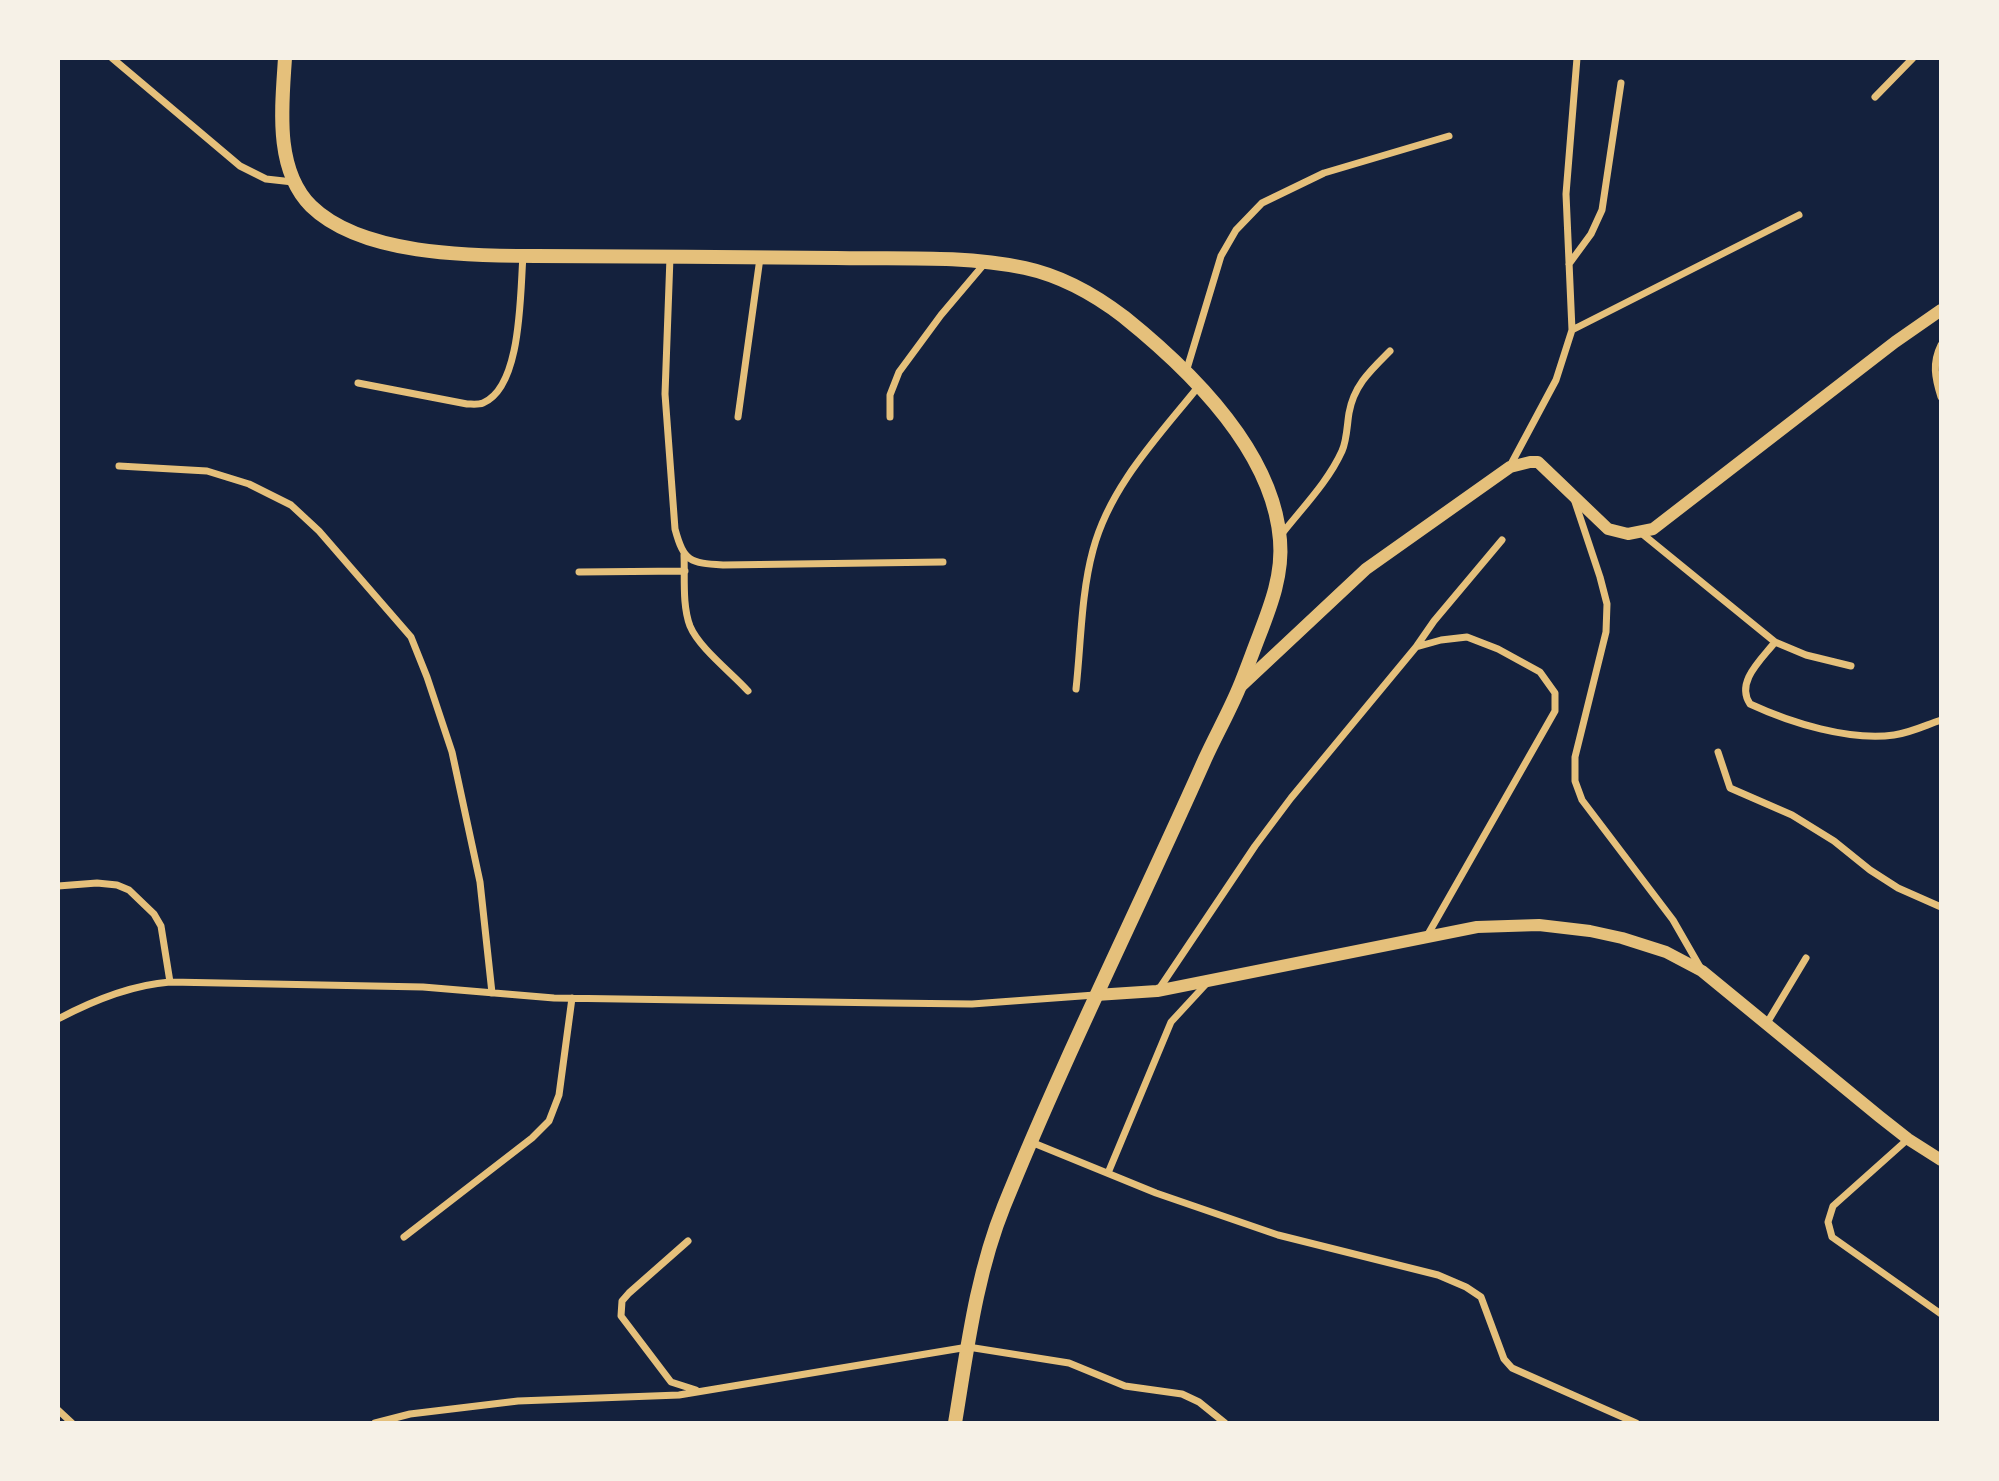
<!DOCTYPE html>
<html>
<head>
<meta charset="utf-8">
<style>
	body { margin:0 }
	#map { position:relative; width:1999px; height:1481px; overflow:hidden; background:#14213d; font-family:Literata,serif }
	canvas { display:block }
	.frame { position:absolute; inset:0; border:60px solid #f6f1e7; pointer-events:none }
</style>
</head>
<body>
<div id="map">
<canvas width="1999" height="1481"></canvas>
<div class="frame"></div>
</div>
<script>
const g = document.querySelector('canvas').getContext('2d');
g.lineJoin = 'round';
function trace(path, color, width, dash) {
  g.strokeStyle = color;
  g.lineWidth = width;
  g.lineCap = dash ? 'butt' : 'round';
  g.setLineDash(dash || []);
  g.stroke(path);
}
trace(new Path2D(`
	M112 58 240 166 266 179 293 182
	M1875 97 1913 58
	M670 257 665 394 675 529C684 562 690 563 723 565L943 562
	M1569 264 1591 234 1602 210 1621 83
	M1572 330 1799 215
	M1941 345C1932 363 1935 378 1941 397
	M1186 372 1221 256 1236 230 1262 203 1324 173 1449 136
	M358 383 467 404C472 404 478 405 483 403 522 387 520 293 523 256
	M738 417 760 258
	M890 417V395L899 372 941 315 985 263
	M119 466 207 471 249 484 291 505 319 531 411 637 427 677 452 752 480 882 492 993
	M1510 466 1556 380 1572 330 1566 194 1577 58
	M1574 499 1600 577 1607 604 1606 632 1575 757V781L1582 800 1673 920 1700 967
	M1640 532 1775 642 1806 655 1851 666
	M1281 535C1302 508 1328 482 1342 451 1347 440 1347 425 1349 413 1354 385 1371 370 1390 351
	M684 555C685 577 682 605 690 626 699 648 732 673 748 691
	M579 572 685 571
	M1775 642C1762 659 1735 682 1750 704 1791 723 1849 741 1894 735 1910 733 1926 725 1941 720
	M1416 647 1434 621 1502 540
	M1076 689C1081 644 1081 594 1093 550 1110 486 1158 437 1198 387
	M1718 752 1730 788 1792 815 1834 841 1870 870 1898 888 1941 907
	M58 886 97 883 117 885 129 890 154 914 161 926 170 982
	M1159 989 1255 846 1291 798 1416 647 1441 640 1467 637 1498 649 1540 672 1555 693V711L1427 936
	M58 1019C92 1001 131 985 170 982L423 987 554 998 888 1003 972 1004 1095 995
	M1767 1023 1806 958
	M1908 1139 1833 1206 1828 1222 1832 1237 1941 1314
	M1031 1142 1156 1193 1278 1235 1438 1275 1466 1287 1481 1297 1504 1359 1512 1368 1636 1423
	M1108 1173 1171 1022 1207 983
	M404 1237 532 1138 549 1121 559 1095 572 998
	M688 1241 629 1293 622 1301 621 1316 671 1382 696 1390
	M58 1410 72 1423
	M375 1423 410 1414 518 1401 679 1395 968 1347 1069 1363 1125 1386 1182 1394 1199 1402 1225 1423`), '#e5c07b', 7);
trace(new Path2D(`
	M1239 688 1366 569 1510 467 1530 462H1538L1608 529 1628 534 1653 529 1895 342 1941 310
	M1096 995 1157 991 1477 927 1539 925 1590 931 1622 938 1666 952 1702 971 1880 1117 1908 1139 1941 1160`), '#e5c07b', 12);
trace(new Path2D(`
	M285 58C282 106 274 169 311 206 361 255 469 256 535 256 635 256 736 257 836 258 899 259 963 255 1025 268 1062 276 1094 294 1124 317 1190 370 1273 451 1280 540 1283 574 1271 605 1259 636 1252 654 1246 671 1239 688 1229 712 1216 735 1205 759 1139 908 1065 1055 1004 1206 976 1275 967 1351 955 1423`), '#e5c07b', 14);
</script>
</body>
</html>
